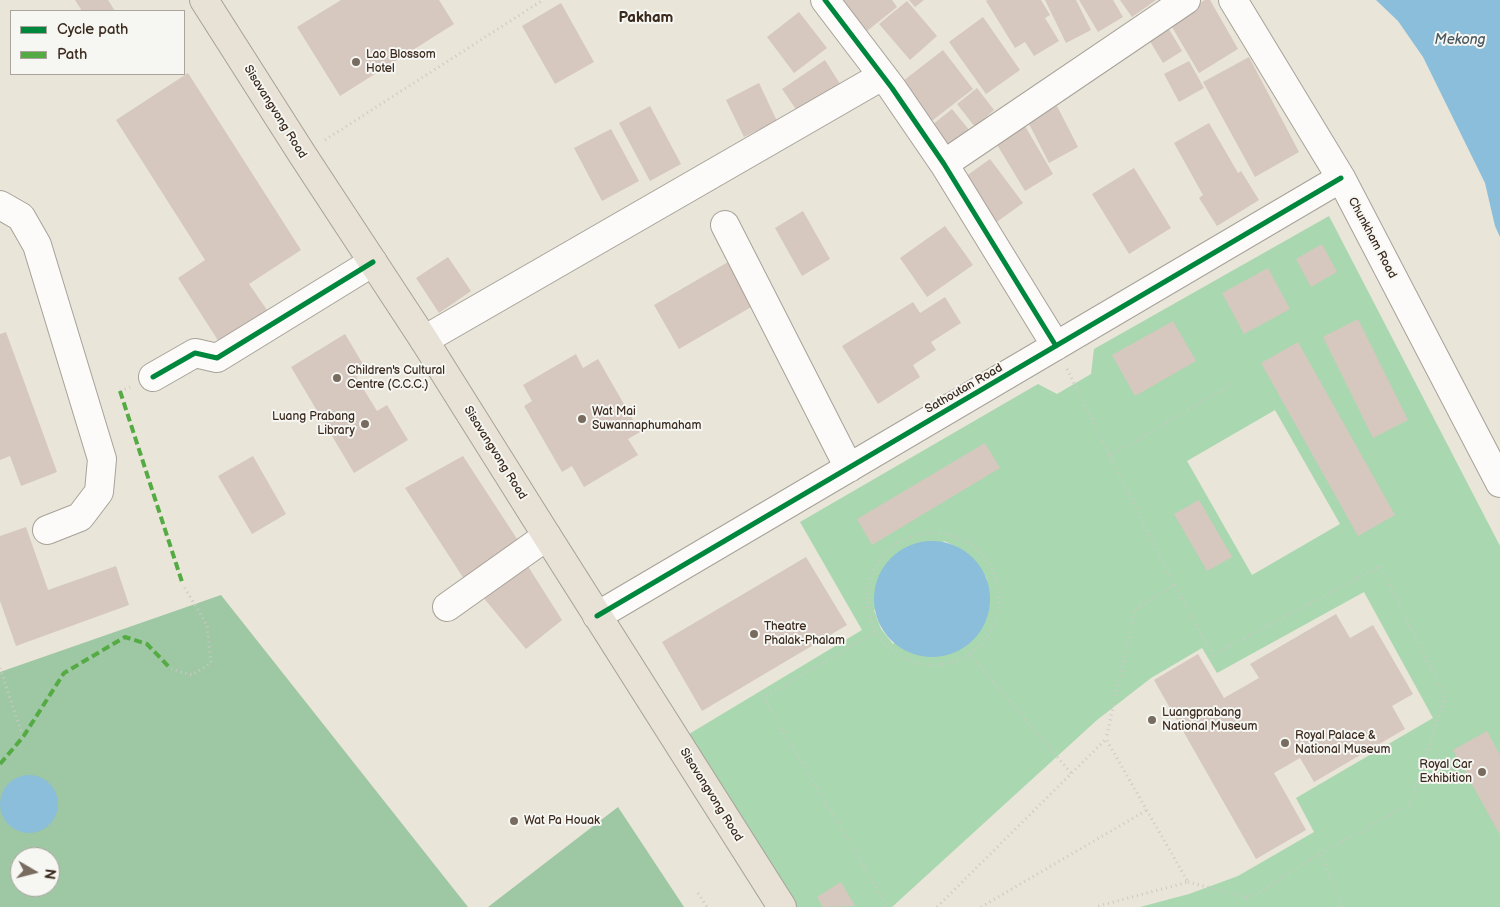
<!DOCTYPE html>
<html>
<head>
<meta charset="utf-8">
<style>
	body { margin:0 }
	#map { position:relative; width:1500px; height:907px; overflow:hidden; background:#e9e5d8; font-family:"Balsamiq Sans",sans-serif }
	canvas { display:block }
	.legend { position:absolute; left:10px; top:10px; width:175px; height:65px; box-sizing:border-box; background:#f6f6f2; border:1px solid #aba49d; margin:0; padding:6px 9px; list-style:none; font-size:15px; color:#3b2a1e }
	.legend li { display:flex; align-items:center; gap:10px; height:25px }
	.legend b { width:25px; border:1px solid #aba49d }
	.north { position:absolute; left:10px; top:847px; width:50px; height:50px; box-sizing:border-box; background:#f6f6f2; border:1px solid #aba49d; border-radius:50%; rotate:98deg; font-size:14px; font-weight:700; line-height:20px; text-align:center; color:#3b2a1e }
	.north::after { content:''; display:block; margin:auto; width:18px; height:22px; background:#786b5f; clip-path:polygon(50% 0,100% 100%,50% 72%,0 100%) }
</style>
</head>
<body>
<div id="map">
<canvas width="1500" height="907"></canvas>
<ul class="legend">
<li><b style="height:6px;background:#00873e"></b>Cycle path</li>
<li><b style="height:6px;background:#55ab43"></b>Path</li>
</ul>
<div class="north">N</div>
</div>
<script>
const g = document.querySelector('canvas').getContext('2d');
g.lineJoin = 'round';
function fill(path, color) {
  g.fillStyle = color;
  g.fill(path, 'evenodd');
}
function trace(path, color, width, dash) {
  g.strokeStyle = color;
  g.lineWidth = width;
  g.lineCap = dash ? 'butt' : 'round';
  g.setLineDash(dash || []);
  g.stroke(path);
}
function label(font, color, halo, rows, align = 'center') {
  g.font = font + ' "Balsamiq Sans",sans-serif';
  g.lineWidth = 4;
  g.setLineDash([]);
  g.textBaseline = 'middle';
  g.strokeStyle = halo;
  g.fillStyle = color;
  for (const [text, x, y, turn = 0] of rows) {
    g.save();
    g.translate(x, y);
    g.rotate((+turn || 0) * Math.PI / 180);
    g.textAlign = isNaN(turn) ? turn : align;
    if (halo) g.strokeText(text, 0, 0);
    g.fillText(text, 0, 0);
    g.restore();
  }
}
fill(new Path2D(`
	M1329 216 1500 546V907H1140L1189 894 1238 876 1314 832 1296 798 1433 718 1364 592 1217 673 1202 648 1151 678 1097 720 892 907H790L684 737 862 630 800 522 1038 384 1057 394 1091 374 1094 349ZM1275 410 1340 524 1252 575 1187 461ZM944 541C967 551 975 558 987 579L893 644 881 629 874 610Z`), '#a9d7b0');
fill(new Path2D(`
	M221 595 468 907H0V672ZM20 857H50V887H20Z
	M618 807 684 907H488Z`), '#9ec7a4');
fill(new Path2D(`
	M1376 0H1500V237L1495 226 1485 183 1423 57 1398 21Z
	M874 599a58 58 0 1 1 116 0a58 58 0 1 1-116 0Z
	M0 804a29 29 0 1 1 58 0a29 29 0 1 1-58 0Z`), '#8abeda');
fill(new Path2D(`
	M75 0H108L115 11H82Z
	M341 0H439L454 24 340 96 297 27Z
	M834 0H892L897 7 862 35Z
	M909 0H924L915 7Z
	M988 0H1041L1050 15 1045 18 1059 41 1034 56 1025 42 1015 48 986 1Z
	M1045 0H1076L1091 30 1066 43Z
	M1079 0H1113L1123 17 1098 32Z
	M1120 0H1156L1132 17Z
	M1205 0H1210L1238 49 1199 73 1169 22Z
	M907 1 937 36 910 60 879 24Z
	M561 3 594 62 555 84 522 26Z
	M799 12 827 48 794 73 767 37Z
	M983 17 1020 70 986 94 949 42Z
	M1164 21 1182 51 1163 63 1145 33Z
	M943 50 973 89 924 127 894 88Z
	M1249 57 1299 152 1255 177 1203 82Z
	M825 60 842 87 800 115 782 89Z
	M1189 61 1204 88 1179 102 1164 74Z
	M188 73 301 250 249 284 267 310 219 342 178 278 205 260 116 120Z
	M759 83 777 121 744 137 726 100Z
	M977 88 994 110 975 127 957 104Z
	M650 106 681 164 650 181 619 123Z
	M1057 106 1078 147 1049 163 1028 122Z
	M952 109 970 131 950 147 932 125Z
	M1209 123 1238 173 1241 171 1259 200 1217 226 1199 198 1203 195 1174 143Z
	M1025 126 1053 174 1025 191 996 143Z
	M611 129 639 181 602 201 574 148Z
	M990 159 1023 203 994 224 962 179Z
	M1134 168 1171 228 1129 254 1092 194Z
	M803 211 830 259 802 276 775 228Z
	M945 226 973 265 927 297 900 258Z
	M1322 244 1337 272 1311 287 1296 259Z
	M448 257 471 291 439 313 416 278Z
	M728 262 753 306 679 349 654 305Z
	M1268 268 1290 309 1244 334 1222 293Z
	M945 297 961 323 931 342 936 350 913 365 920 377 878 404 842 346 913 302 920 313Z
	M1358 319 1408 420 1373 438 1323 337Z
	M1173 321 1196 361 1135 396 1112 355Z
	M6 332 57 472 21 486 10 456 0 460V334Z
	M345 334 367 371 356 377 377 411 387 405 408 440 354 473 291 367Z
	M1298 342 1395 515 1358 536 1261 363Z
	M576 354 583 368 598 359 640 432 628 439 638 455 584 487 572 466 562 472 524 406 532 401 523 385Z
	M985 443 1000 468 872 545 857 519Z
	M253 456 286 514 252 534 218 476Z
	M463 456 519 542 464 579 405 488Z
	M1199 500 1232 557 1207 571 1174 514Z
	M26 527 48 590 116 566 129 605 16 646 0 601V536Z
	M806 557 847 625 702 711 662 642Z
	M524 560 562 620 526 649 482 596Z
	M1336 614 1350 638 1373 625 1413 694 1392 706 1405 729 1314 782 1300 758 1274 773 1306 830 1256 859 1154 680 1198 654 1224 698 1259 678 1250 664Z
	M1487 731 1500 755V835L1453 750Z
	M841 882 855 906 823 907 817 897Z`), '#d6c8bf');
const minor = new Path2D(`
	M825 0 892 88 944 164 1056 346
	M1233 0 1341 178 1500 483
	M944 164 1186 0
	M0 205 21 217 37 245 102 459 99 492 80 517 47 530
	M725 225 849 468
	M424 340 882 76
	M153 377 195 353 217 358 373 262
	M447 607 547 536
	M597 616 1341 178`);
const major = new Path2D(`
	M204 0 302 154 424 340 547 536 782 907`);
trace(minor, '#a7a299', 30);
trace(major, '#a7a299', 30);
trace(new Path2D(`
	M325 140 543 0
	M1067 369 1174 585 1135 609 1106 739
	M120 391 130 387
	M1110 456 1235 382
	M867 599a66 66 0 1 1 132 0a66 66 0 1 1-132 0Z
	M1174 585 1213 655 1380 566 1445 696 1410 804 1321 853
	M875 632 763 698 888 907
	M970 654 1071 773
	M0 668 23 737
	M171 669 192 675 211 663 207 625 183 585
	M1188 882 1249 898 1321 853 1342 907
	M698 893 707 907
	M937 907 1106 739 1188 882 1095 907
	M981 907 1147 810`), '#cbc9c5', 3, [1, 4]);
trace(minor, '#fcfbf9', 28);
trace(major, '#e7e2d5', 28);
trace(new Path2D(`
	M120 391 183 585
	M0 764 23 737 64 673 125 637 147 644 171 669`), '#55ab43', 4, [8, 4]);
trace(new Path2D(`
	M825 0 892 88 944 164 1056 346
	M153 377 195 353 217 358 373 262
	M597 616 1341 178`), '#00873e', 5);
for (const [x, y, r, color] of [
	[356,62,5,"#786b5f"],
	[337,378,5,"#786b5f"],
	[582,419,5,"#786b5f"],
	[365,424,5,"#786b5f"],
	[754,634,5,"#786b5f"],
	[1152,720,5,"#786b5f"],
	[1285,743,5,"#786b5f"],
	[1482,772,5,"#786b5f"],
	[514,821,5,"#786b5f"]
]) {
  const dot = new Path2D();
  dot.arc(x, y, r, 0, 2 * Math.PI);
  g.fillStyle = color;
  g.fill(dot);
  trace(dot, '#f6f6f2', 2);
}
label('12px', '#3b2a1e', '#f6f6f2', [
	["Lao Blossom",366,55],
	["Hotel",366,69],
	["Children's Cultural",347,371],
	["Centre (C.C.C.)",347,385],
	["Wat Mai",592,412],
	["Suwannaphumaham",592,426],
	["Luang Prabang",355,417,"right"],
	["Library",355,431,"right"],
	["Theatre",764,627],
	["Phalak-Phalam",764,641],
	["Luangprabang",1162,713],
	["National Museum",1162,727],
	["Royal Palace &",1295,736],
	["National Museum",1295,750],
	["Royal Car",1472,765,"right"],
	["Exhibition",1472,779,"right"],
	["Wat Pa Houak",524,821]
], 'left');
label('12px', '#3b2a1e', '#f6f6f2', [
	["Sisavangvong Road",275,112,58],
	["Chunkham Road",1372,238,62],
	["Sathoutan Road",964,389,-30],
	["Sisavangvong Road",495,453,58],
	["Sisavangvong Road",711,795,58]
]);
label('italic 14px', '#485860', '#f6f6f2', [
	["Mekong",1460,40]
]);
label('bold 15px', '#3b2a1e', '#f6f6f2', [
	["Pakham",646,18]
]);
</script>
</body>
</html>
